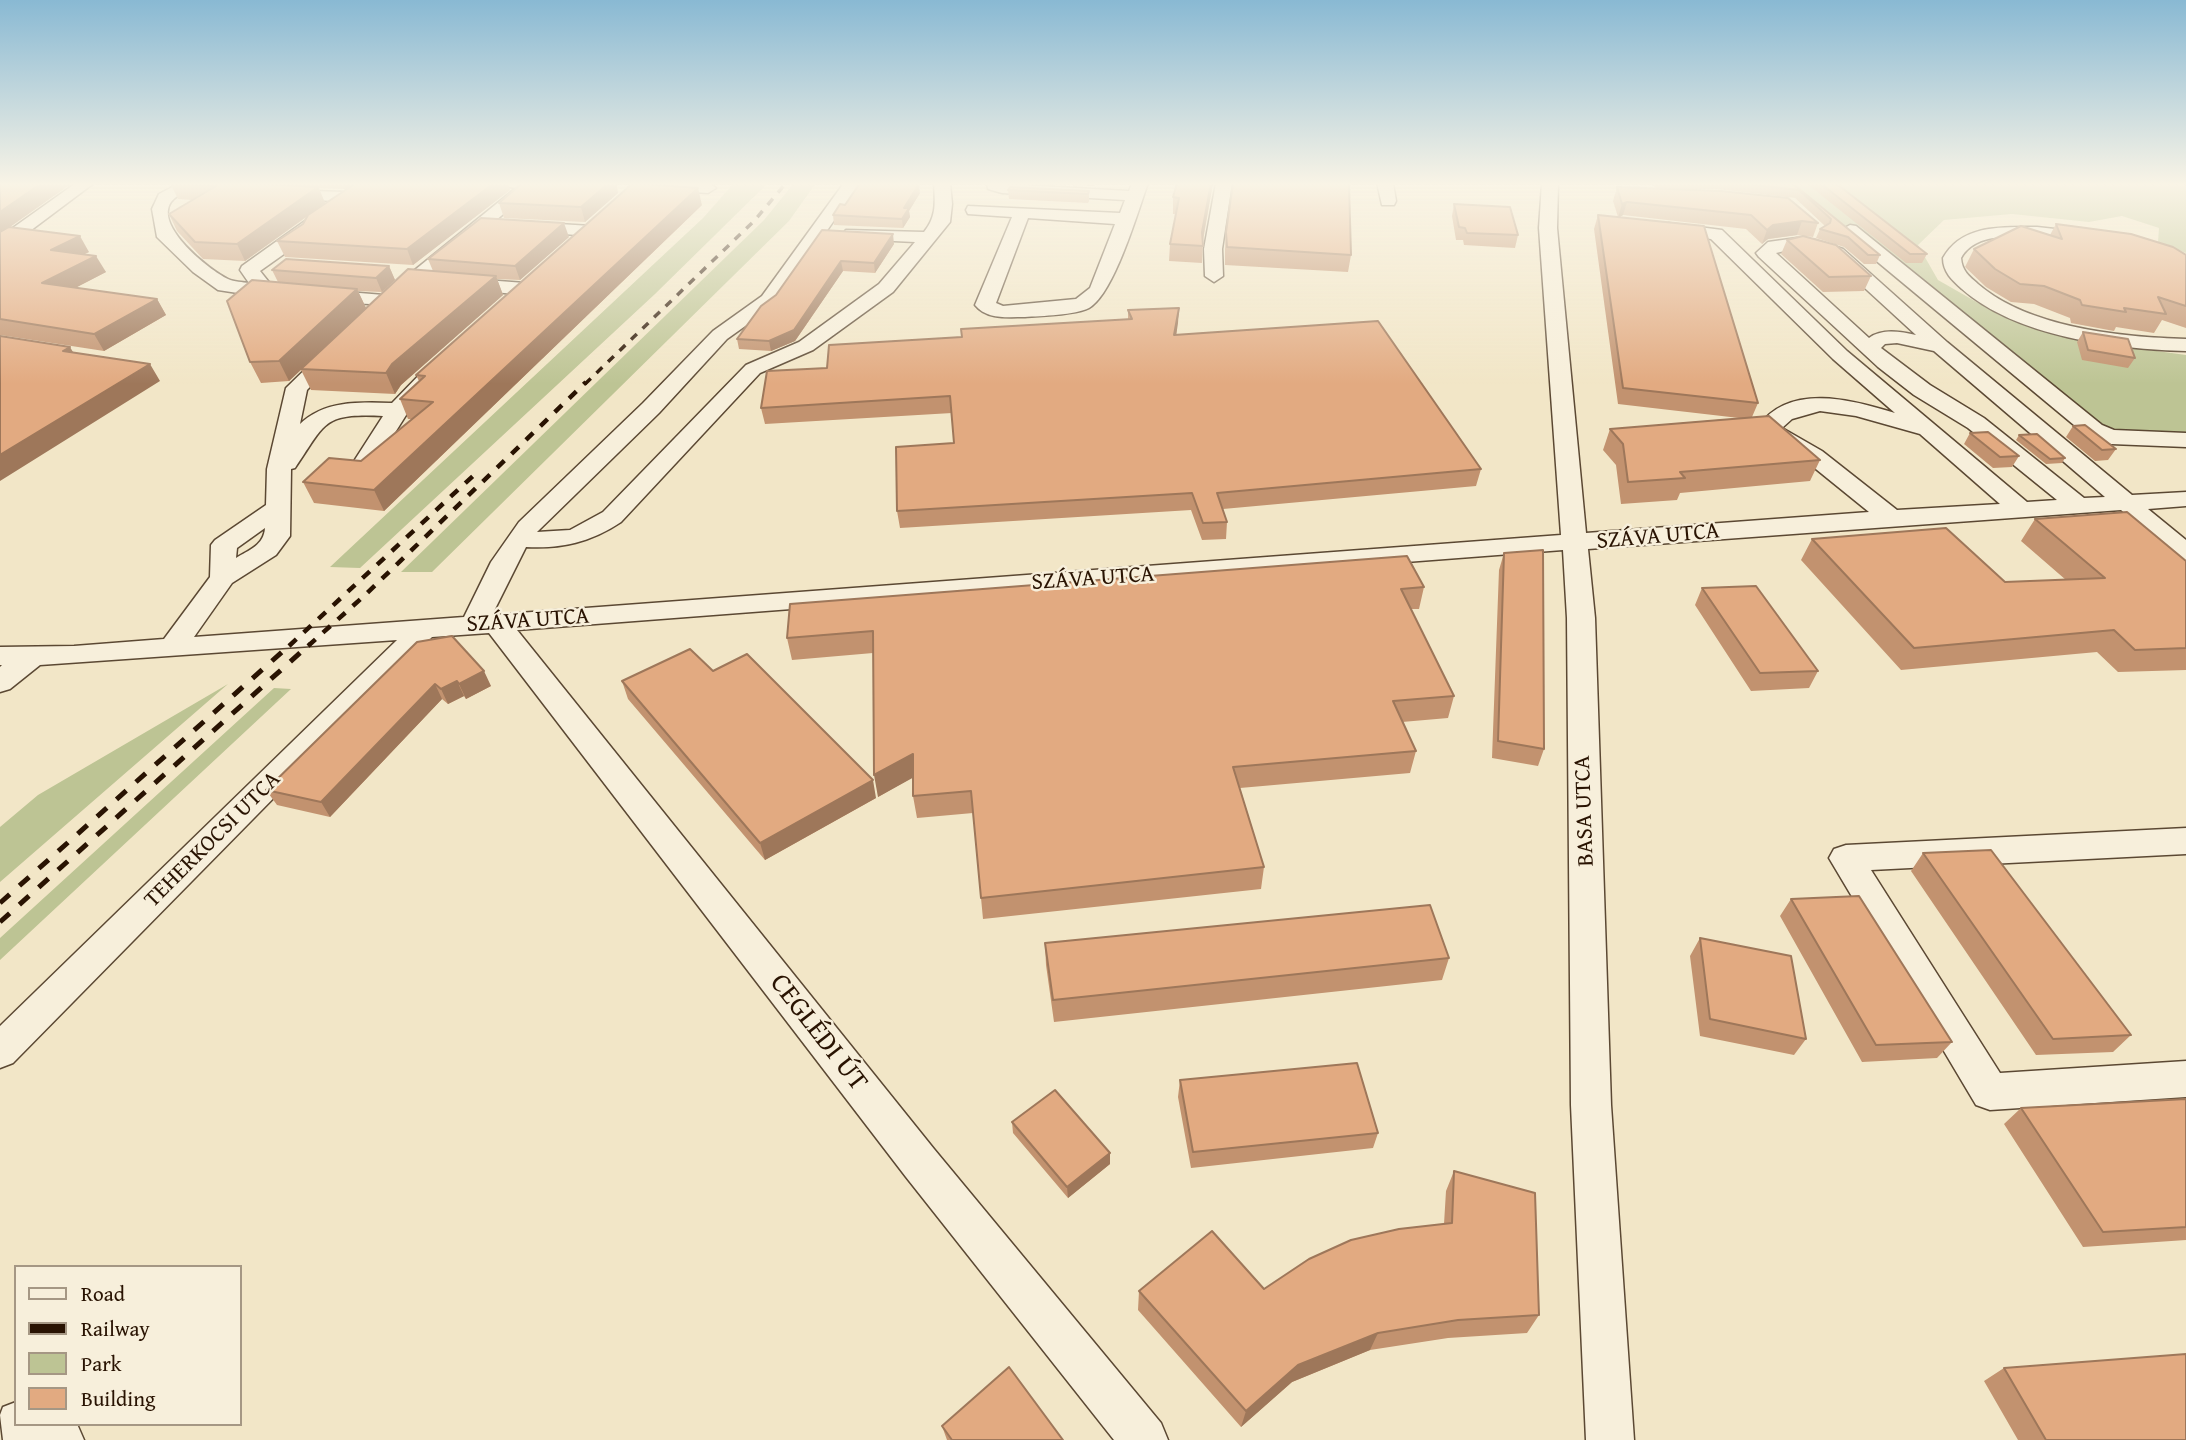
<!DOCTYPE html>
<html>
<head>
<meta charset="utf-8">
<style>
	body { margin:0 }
	#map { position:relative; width:2186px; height:1440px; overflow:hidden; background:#f2e6c7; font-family:"Gentium Book Plus",serif }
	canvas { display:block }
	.legend { position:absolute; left:14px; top:1265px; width:228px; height:161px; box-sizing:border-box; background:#f7efdb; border:2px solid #a59784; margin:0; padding:9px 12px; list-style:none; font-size:21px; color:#291302 }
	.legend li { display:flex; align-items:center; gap:14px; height:35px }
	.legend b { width:35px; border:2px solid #a59784 }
</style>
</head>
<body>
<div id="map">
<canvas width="2186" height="1440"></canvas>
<ul class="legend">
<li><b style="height:9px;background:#f7efdb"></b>Road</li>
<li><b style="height:9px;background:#291302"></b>Railway</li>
<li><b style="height:19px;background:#bdc494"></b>Park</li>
<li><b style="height:19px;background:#e2aa81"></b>Building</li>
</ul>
</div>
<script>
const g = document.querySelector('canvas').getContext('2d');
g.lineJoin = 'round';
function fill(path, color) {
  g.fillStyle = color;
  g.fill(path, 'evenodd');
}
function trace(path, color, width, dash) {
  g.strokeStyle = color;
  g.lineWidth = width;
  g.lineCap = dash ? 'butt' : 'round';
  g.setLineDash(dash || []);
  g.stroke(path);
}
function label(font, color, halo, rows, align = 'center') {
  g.font = font + ' "Gentium Book Plus",serif';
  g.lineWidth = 5;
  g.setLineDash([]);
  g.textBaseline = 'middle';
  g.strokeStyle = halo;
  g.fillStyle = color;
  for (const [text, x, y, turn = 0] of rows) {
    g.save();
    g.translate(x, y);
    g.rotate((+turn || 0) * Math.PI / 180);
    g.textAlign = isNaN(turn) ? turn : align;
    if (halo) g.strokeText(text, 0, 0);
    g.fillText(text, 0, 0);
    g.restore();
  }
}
fill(new Path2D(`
	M734 183H768L655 294 360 568 330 567 703 218Z
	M794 183H816L789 221 432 572H401L764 220Z
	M1781 183H2186V253L2158 242 2159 228 2122 216 2089 222 2012 214 1944 220 1918 245 1938 280 2001 316 2084 341 2186 355V433L2093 441Z
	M228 684 0 882V827L38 795Z
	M274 688 291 689 0 960V938Z`), '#bdc494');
const minor = new Path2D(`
	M76 183H94L6 249 0 250V237Z
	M206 183 219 185 221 188C209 201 185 184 171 202 154 226 209 270 228 279 234 282 243 282 249 283L240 270 242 266 333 201 281 198 273 193 275 190 347 192 360 183H379L313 229 308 237 260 271 272 286 284 289 286 293 277 299 218 290 193 272 157 237 152 209 159 194 180 183Z
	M503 183H535L537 186 394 305 323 302 313 296 323 290 384 295 516 188 505 186Z
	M636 183H708L716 188 708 193 649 189 640 194H628L626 191Z
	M844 183H860L776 304 727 339 659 413 537 532 570 530 603 512 746 365 799 342 879 284 915 242 852 239 846 238 843 234 846 230 924 232C937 216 935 202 934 183H950L952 204 950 222 893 292 813 350 760 373 621 522C591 542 562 549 526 547L492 615 1561 535 1539 228 1542 183H1558L1557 228 1586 533 1869 512 1806 461 1769 441 1758 427C1789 382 1853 400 1895 413L1833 359 1711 239 1662 232 1659 228 1668 223 1722 230 1847 351 2027 502 2057 500 1968 428 1914 395 1878 367 1759 257 1756 253 1768 242 1797 238 1815 240 1843 249 1947 342 2132 495 2186 492V506L2148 509 2186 540V561L2177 558 2121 510 1588 549 1595 618 1611 1105 1634 1440H1586L1571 1105 1567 618 1563 550 517 630 934 1149 1161 1423 1168 1440H1114L906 1177 489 633 432 637 13 1063 0 1068V1026L397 640 40 665 10 689 0 692V667L2 665H0V647L74 646 164 639 210 577 211 545 215 540 266 505 267 469 286 388 327 348H341L344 352 307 390 300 424C325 400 360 402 392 403L424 370H438L442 374 408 412 367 477H351L347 472 383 416C322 413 326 423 295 468L291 469 290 536 276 555 232 583 194 637 464 617 491 562 519 522 643 403 713 331 762 296ZM1797 248 1831 257 1916 335C1901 332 1883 328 1869 338L1776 253ZM1897 343 1934 351 2105 497 2084 498 1984 418 1930 385 1881 348 1885 344ZM1820 411 1856 416 1920 434 2000 504 1897 510 1822 451 1782 428 1792 419ZM265 528C264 545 249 550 236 558L237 548Z
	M987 183 1129 191 1132 183H1148C1138 211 1114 294 1089 308 1076 315 1041 316 1025 317 1008 317 987 320 975 305L1012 217 968 214 966 210 968 206 1120 213 1125 200 1002 193 988 189ZM1028 218 1115 224 1090 288 1076 299 1003 306 996 303Z
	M1216 183H1232L1222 249 1223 276 1214 282 1205 276 1204 249Z
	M1377 183H1393L1396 201 1394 205H1382Z
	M527 222 591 226 600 231 591 236 521 231 518 227Z
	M1850 225 1856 226 2102 425 2114 430 2186 433V447L2111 444 2086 435 1844 234 1841 230Z
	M2037 227 2091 233 2100 238C2084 256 1985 213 1961 258 1962 271 1969 276 1978 284 2029 328 2121 337 2186 339V351C2116 349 2016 337 1962 289 1952 280 1943 272 1943 258 1962 224 2002 227 2037 227Z
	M459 278 525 283 534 289 525 295 452 288 450 284Z
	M2186 828V854L1871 870 2000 1073 2186 1061V1097L1990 1110 1976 1105 1829 858 1834 849 1846 845Z
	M16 1402V1424H77L84 1440H3L0 1415 3 1407Z`);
trace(minor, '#5b4833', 3);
fill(minor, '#f7efdb');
trace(new Path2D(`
	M585 384 754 221 786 183`), '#291302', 3.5, [8, 8]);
trace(new Path2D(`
	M289 646 473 476
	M308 646 364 596 586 382`), '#291302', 4.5, [10, 10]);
trace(new Path2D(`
	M0 903 291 644
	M0 922 310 644`), '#291302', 5, [13, 13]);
fill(new Path2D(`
	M0 183H72L10 227 89 252 84 254 106 272 75 288 157 299 166 315 104 351 0 335Z
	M170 183H356L346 189 319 188 325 203 510 190 413 265 285 257 277 241 303 224 308 216 245 261 203 259 177 231 169 214 192 200 178 199Z
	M522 183H616L618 193 585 222 504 218 499 203Z
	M1031 183H1095L1094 186Z
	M1213 183 1203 241 1202 263 1169 261 1170 244 1176 214H1173V197Z
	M1650 183H1792L1880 255 1876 264H1864L1844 247 1816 238 1820 229 1825 226 1795 198 1716 189H1667L1818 223 1813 237 1797 235 1768 239 1762 244 1746 229 1623 215 1620 217 1758 403 1752 417 1820 460 1810 481 1680 493 1677 500 1621 504 1616 465 1603 450 1610 429 1739 418 1618 404 1594 229 1598 215 1618 217 1613 201 1617 187 1656 188Z
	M1806 183H1834L1927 254 1922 263H1906Z
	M653 184 702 205 384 511 314 503 303 482 361 461 412 419H408L400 399 419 381 416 375Z
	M1008 190 1089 191V201L1088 203 1009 199Z
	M920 193 909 211 910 217 903 228 834 225 833 215 845 205Z
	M1454 204 1518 235 1515 248 1464 245 1463 240H1456L1452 216Z
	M2056 224 2186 255V328L2162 320 2154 333 2116 327 2114 331 2071 323 2070 318 2034 304 2011 302 1986 287 1965 267 1974 249 2050 235Z
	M822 230 894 244 875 273 843 271 795 341 771 351 739 349 737 339 776 295Z
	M1226 232 1351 255 1348 272 1225 265V249Z
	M569 237 520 280 497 279 503 295 401 385 395 394 311 390 301 370 289 381 261 383 250 362 278 282 272 270 389 266 395 280 382 292 358 291 366 308 433 271 428 259Z
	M1787 240 1871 276 1864 291 1823 292 1781 254Z
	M1179 308 1176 335 1481 469 1476 486 1223 509 1227 522 1226 539 1202 540 1191 510 900 528 897 511 954 443 952 413 765 424 761 408 827 368 962 337 1128 319V310Z
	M2083 332 2135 358 2128 368 2082 360 2077 342Z
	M2073 426 2116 449 2108 460 2095 461 2066 437Z
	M1970 433 2019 456 2012 467 1993 468 1964 444Z
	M2019 435 2065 458 2062 463 2046 464 2016 440Z
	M2035 519 2186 561V670L2118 672 2097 652 1901 670 1801 560 1812 539 2005 582 2066 580 2021 541Z
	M1504 553 1544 749 1538 766 1492 758 1499 570Z
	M1424 587 1419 609H1411L1454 696 1448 718 1402 722 1416 751 1410 773 1240 788 1264 867 1261 889 983 919 973 813 917 818 913 796V777L878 797 873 653 792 660 787 638Z
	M1702 588 1818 671 1809 688 1751 691 1695 605Z
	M417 642 491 686 466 699 464 696 448 704 442 699 330 817 277 805 266 790Z
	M713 671 876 798 765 860 628 699 622 681Z
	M1923 853 2131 1035 2113 1052 2036 1055 1911 871Z
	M1791 899 1952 1042 1937 1058 1862 1062 1780 916Z
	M1700 938 1806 1039 1794 1055 1700 1036 1690 956Z
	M1045 943 1449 958 1442 980 1054 1022 1046 965Z
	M1180 1080 1378 1133 1373 1148 1191 1168 1178 1097Z
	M2186 1099V1240L2083 1247 2004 1124 2021 1108Z
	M1012 1122 1110 1164 1068 1198 1013 1133Z
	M1454 1171 1539 1315 1527 1333 1448 1338 1370 1350 1292 1382 1241 1427 1138 1310 1139 1291 1264 1289 1444 1224 1446 1191Z
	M2004 1368 2186 1440H2018L1984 1381Z
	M942 1426 1063 1440H947Z`), '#c2926f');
fill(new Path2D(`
	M42 183H72L0 234V212Z
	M344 183H356L346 189Z
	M494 183H508L510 190 413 265 407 249Z
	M609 183H616L618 193 585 222 581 207Z
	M1211 183H1213L1201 249 1202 232Z
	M919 184 920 193 909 211 910 217 903 228 902 219 904 208Z
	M318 187 325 203 245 261 237 244Z
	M698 188 702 205 384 511 374 490Z
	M1627 202 1623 215 1618 218 1622 204Z
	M1802 221 1797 235 1768 239 1762 244 1767 230 1773 225Z
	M564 223 569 237 520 280 515 266Z
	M893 234 894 244 875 273 874 263Z
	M80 236 89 252 60 266 51 250Z
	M96 256 106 272 52 300 42 283Z
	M841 261 843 271 795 341 771 351 769 341Z
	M389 266 395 280 382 292 376 278Z
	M496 276 503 295 401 385 395 394 386 373 392 364Z
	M357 289 366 308 289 381 279 361Z
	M157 299 166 315 104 351 94 334Z
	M1179 308 1178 323 1174 350V335Z
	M70 347 80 364 63 351Z
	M150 364 160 381 0 481V455Z
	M484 671 491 686 466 699 459 684Z
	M457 681 464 696 448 704 441 689Z
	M435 684 442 699 330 817 321 802Z
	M913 754 916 776 878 797 874 775Z
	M873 780 876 798 765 860 760 843Z
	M1110 1153V1164L1068 1198 1067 1187Z
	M1378 1333 1370 1350 1292 1382 1241 1427 1246 1411 1298 1365Z`), '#9e775a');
const building = new Path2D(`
	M0 183H42L0 212Z
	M170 183H251L318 187 237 244 195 242 169 214 216 186Z
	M356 183H494L407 249 277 241 303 224 308 215Z
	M522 183H609L581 207 499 203Z
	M633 183 698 188 374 490 303 482 329 458 361 461 433 402 400 399 425 376 416 375Z
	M860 183H893L919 184 904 208H909L902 219 833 215 840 204 845 205Z
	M1177 183H1211L1202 232 1203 246 1170 244 1179 198 1173 197Z
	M1233 183H1349L1351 255 1227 247 1226 232Z
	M1738 183H1792L1880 255H1868L1848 237 1820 229 1830 223 1831 219 1799 190Z
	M1820 183H1834L1842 188 1927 254H1910Z
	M1010 187 1089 191 1088 194 1008 190Z
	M1617 187 1721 191 1788 198 1818 223 1802 221 1773 225 1767 230 1751 215 1627 202 1622 204Z
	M1454 204 1510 207 1518 235 1467 233 1465 228 1459 227Z
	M1598 215 1704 226 1758 403 1623 388Z
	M481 218 564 223 515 266 428 259Z
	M2056 224 2131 234 2173 247 2186 255V306L2158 297 2166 314 2124 308 2126 312 2082 305 2080 300 2044 286 2020 284 1995 269 1974 249 2021 226 2062 239Z
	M9 227 80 236 51 250 96 256 42 283 157 299 94 334 0 319V232Z
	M822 230 893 234 874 263 841 261 794 330 769 341 737 339 761 306 776 295Z
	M1803 236 1836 245 1871 276 1829 277 1787 240Z
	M286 259 389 266 376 278 272 270Z
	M408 269 496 276 392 364 386 373 301 369Z
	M252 280 357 289 279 361 250 362 227 301Z
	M1179 308 1174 335 1378 321 1481 469 1217 493 1227 522 1203 523 1192 493 897 511 896 447 954 443 950 396 761 408 767 371 827 368 829 345 962 337 961 329 1132 319 1128 310Z
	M2083 332 2128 339 2135 358 2088 350Z
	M0 336 70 347 63 351 150 364 0 455Z
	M1769 416 1820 460 1680 472 1685 478 1628 482 1623 444 1610 429Z
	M2085 425 2116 449 2102 450 2073 426Z
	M1988 432 2019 456 2000 457 1970 433Z
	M2037 434 2065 458 2050 459 2019 435Z
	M2127 512 2186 561V648L2135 650 2114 630 1914 648 1812 539 1946 528 2005 582 2105 578 2035 519Z
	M1543 550 1544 749 1498 741 1504 553Z
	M1407 556 1424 587 1401 589 1454 696 1393 701 1416 751 1233 767 1264 867 981 898 971 791 913 796V754L874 775 873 631 787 638 790 604Z
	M1756 586 1818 671 1760 673 1702 588Z
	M452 636 484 671 459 684 457 681 441 689 435 684 321 802 266 790 417 642Z
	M690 649 713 671 747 654 873 780 760 843 622 681Z
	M1991 850 2131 1035 2053 1039 1923 853Z
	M1859 896 1952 1042 1876 1045 1791 899Z
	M1430 905 1449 958 1053 1000 1045 943Z
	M1700 938 1791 956 1806 1039 1710 1019Z
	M1357 1063 1378 1133 1193 1152 1180 1080Z
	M1055 1090 1110 1153 1067 1187 1012 1122Z
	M2186 1099V1227L2103 1232 2021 1108Z
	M1454 1171 1535 1193 1539 1315 1458 1320 1378 1333 1298 1365 1246 1411 1139 1291 1212 1231 1264 1289 1309 1259 1351 1240 1399 1229 1452 1223Z
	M2186 1354V1440H2046L2004 1368Z
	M1009 1367 1063 1440H952L942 1426Z`);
fill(building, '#e2aa81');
trace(building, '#9e775a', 2);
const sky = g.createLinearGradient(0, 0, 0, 384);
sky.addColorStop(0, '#89b9d3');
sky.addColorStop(0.48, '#f9f4e6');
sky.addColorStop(1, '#f9f4e600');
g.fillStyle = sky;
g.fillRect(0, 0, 2186, 384);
label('23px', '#291302', '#f7efdb', [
	["SZÁVA UTCA",1658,537,-5],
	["SZÁVA UTCA",1093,579,-4],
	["SZÁVA UTCA",528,621,-4],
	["BASA UTCA",1585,811,-92],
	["TEHERKOCSI UTCA",213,840,-45]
]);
label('28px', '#291302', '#f7efdb', [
	["CEGLÉDI ÚT",818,1033,52]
]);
</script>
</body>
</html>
